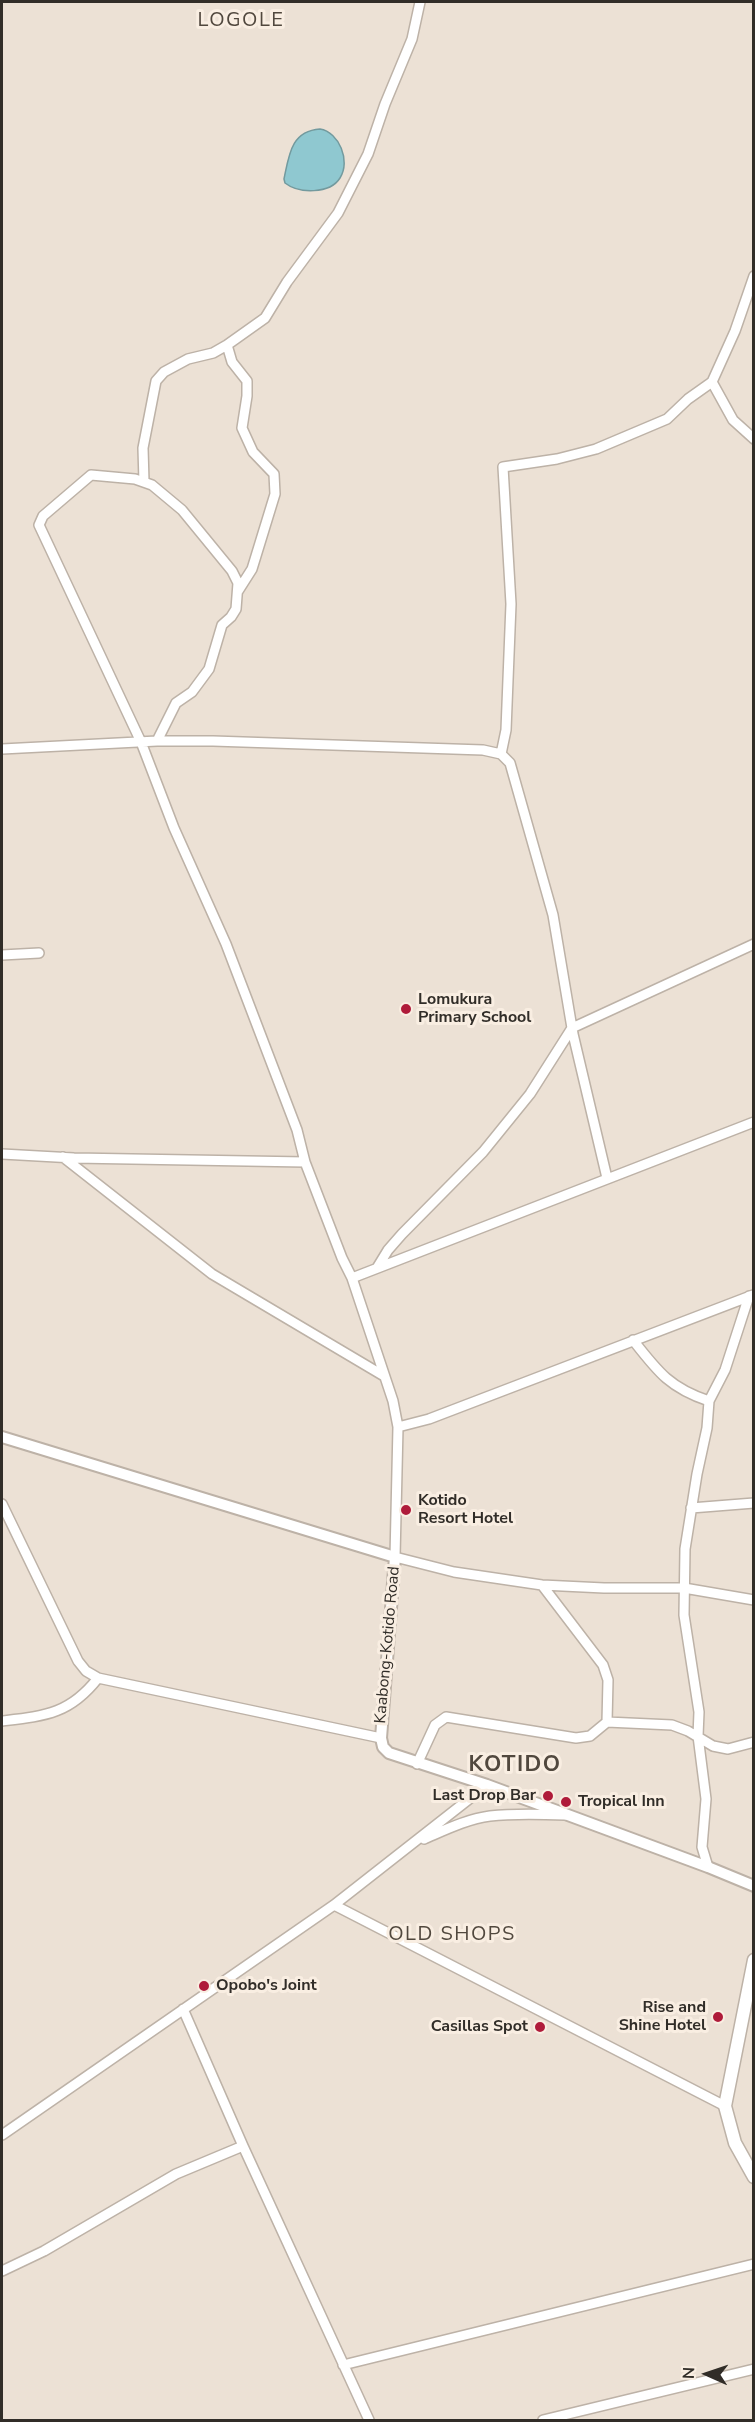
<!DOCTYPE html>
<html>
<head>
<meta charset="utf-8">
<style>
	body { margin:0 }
	#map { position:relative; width:755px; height:2422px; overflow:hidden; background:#ece1d5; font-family:"Nunito Sans",sans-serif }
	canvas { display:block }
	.frame { position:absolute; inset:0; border:3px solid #312d28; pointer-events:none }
	.north { position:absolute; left:677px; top:2344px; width:60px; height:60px; -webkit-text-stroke:4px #f9eee2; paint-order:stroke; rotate:273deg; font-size:16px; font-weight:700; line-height:24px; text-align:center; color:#312d28 }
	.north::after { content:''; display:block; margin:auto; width:21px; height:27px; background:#312d28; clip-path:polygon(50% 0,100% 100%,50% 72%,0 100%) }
</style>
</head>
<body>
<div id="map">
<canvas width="755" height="2422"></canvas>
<div class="frame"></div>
<div class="north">N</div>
</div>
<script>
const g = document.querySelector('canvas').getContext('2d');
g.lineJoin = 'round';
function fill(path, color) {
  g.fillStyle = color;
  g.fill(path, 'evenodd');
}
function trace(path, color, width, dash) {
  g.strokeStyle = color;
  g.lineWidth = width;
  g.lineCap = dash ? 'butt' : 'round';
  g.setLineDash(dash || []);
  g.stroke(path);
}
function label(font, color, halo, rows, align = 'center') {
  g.font = font + ' "Nunito Sans",sans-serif';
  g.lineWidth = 6;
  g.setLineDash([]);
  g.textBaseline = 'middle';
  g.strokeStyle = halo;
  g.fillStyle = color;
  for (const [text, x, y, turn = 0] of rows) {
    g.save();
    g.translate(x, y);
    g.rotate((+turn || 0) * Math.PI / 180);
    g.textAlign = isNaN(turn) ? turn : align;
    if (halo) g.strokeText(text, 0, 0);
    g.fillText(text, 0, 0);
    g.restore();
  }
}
const water = new Path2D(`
	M320 129C339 132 351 161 340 178 330 194 299 194 285 183L284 179C289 155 291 131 320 129Z`);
fill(water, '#8fc8d0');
trace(water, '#739a9e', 1.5);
const minor = new Path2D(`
	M227 345 232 362 247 381V396L242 428 253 452 274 474 275 494 252 569 238 591
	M712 382 733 420 754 439
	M144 482 143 448 156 381 164 372 188 359 213 353 227 345 265 318 287 282 338 213 368 154 385 104 412 39 420 2
	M157 741 176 703 192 692 209 669 222 625 231 617 236 609 238 583 232 571 182 510 152 485 135 479 91 475 43 516 39 525 141 742 174 828 226 944 297 1130 305 1162 342 1258 352 1278 393 1401 398 1427 395 1557 454 1572 542 1585 604 1588H684L754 1600
	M2 749 157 741H213L483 750 501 754 510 763 553 915 573 1034 607 1178
	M501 754 506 730 511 604 503 467 557 459 596 449 667 419 688 399 712 382 735 331 754 276
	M2 955 39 953
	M2 1154 74 1158 305 1162
	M63 1157 212 1274 384 1376
	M377 1268 388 1250 402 1234 483 1152 530 1094 572 1028 754 944
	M352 1278 754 1122
	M633 1340C658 1372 670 1388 709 1401
	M398 1427 429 1419 753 1295
	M2 1504 78 1661 86 1671 98 1678 381 1738
	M691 1508 754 1503
	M542 1585 603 1665 608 1680 607 1722
	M2 1721C45 1716 70 1714 98 1678
	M417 1764 435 1725 446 1717 576 1738 590 1736 607 1722 672 1725 688 1731 713 1746 728 1749 754 1742
	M424 1839C445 1830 467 1819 490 1816 515 1813 540 1814 565 1815
	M708 1867 702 1847 706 1799 698 1736 699 1712 684 1615 685 1549 697 1474 707 1428 709 1401 725 1370 749 1296
	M334 1905 725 2106
	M183 2009 243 2146 369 2420
	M2 2135 334 1905 487 1785
	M2 2271 44 2251 176 2174 243 2146
	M343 2365 754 2264
	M543 2420 754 2369`);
const tertiary = new Path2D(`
	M2 1437 395 1557 381 1738 383 1747 389 1753 487 1785 708 1867 754 1886`);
const secondary = new Path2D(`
	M754 1960 725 2106 735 2143 754 2177`);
trace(minor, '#bdb2a7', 12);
trace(tertiary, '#bdb2a7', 14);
trace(secondary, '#bdb2a7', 15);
trace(minor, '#fff', 9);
trace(tertiary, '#fff', 10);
trace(secondary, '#fff', 12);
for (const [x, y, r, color] of [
	[406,1009,6,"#af1b3a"],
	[406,1510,6,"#af1b3a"],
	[548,1796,6,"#af1b3a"],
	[566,1802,6,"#af1b3a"],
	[204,1986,6,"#af1b3a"],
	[718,2017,6,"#af1b3a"],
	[540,2027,6,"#af1b3a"]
]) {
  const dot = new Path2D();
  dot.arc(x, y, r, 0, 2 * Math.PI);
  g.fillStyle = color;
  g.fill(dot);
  trace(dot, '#f9eee2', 2);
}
label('bold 16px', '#312d28', '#f9eee2', [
	["Lomukura",418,1000],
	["Primary School",418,1018],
	["Kotido",418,1501],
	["Resort Hotel",418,1519],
	["Last Drop Bar",536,1796,"right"],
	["Tropical Inn",578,1802],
	["Opobo's Joint",216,1986],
	["Rise and",706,2008,"right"],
	["Shine Hotel",706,2026,"right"],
	["Casillas Spot",528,2027,"right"]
], 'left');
label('16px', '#312d28', '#f9eee2', [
	["Kaabong-Kotido Road",388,1645,-85]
]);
g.letterSpacing = '1.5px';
label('20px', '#51483e', '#f9eee2', [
	["LOGOLE",241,21],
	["OLD SHOPS",452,1935]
]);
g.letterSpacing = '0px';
g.letterSpacing = '1.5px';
label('bold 22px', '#51483e', '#f9eee2', [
	["KOTIDO",515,1766]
]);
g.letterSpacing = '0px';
</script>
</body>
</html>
